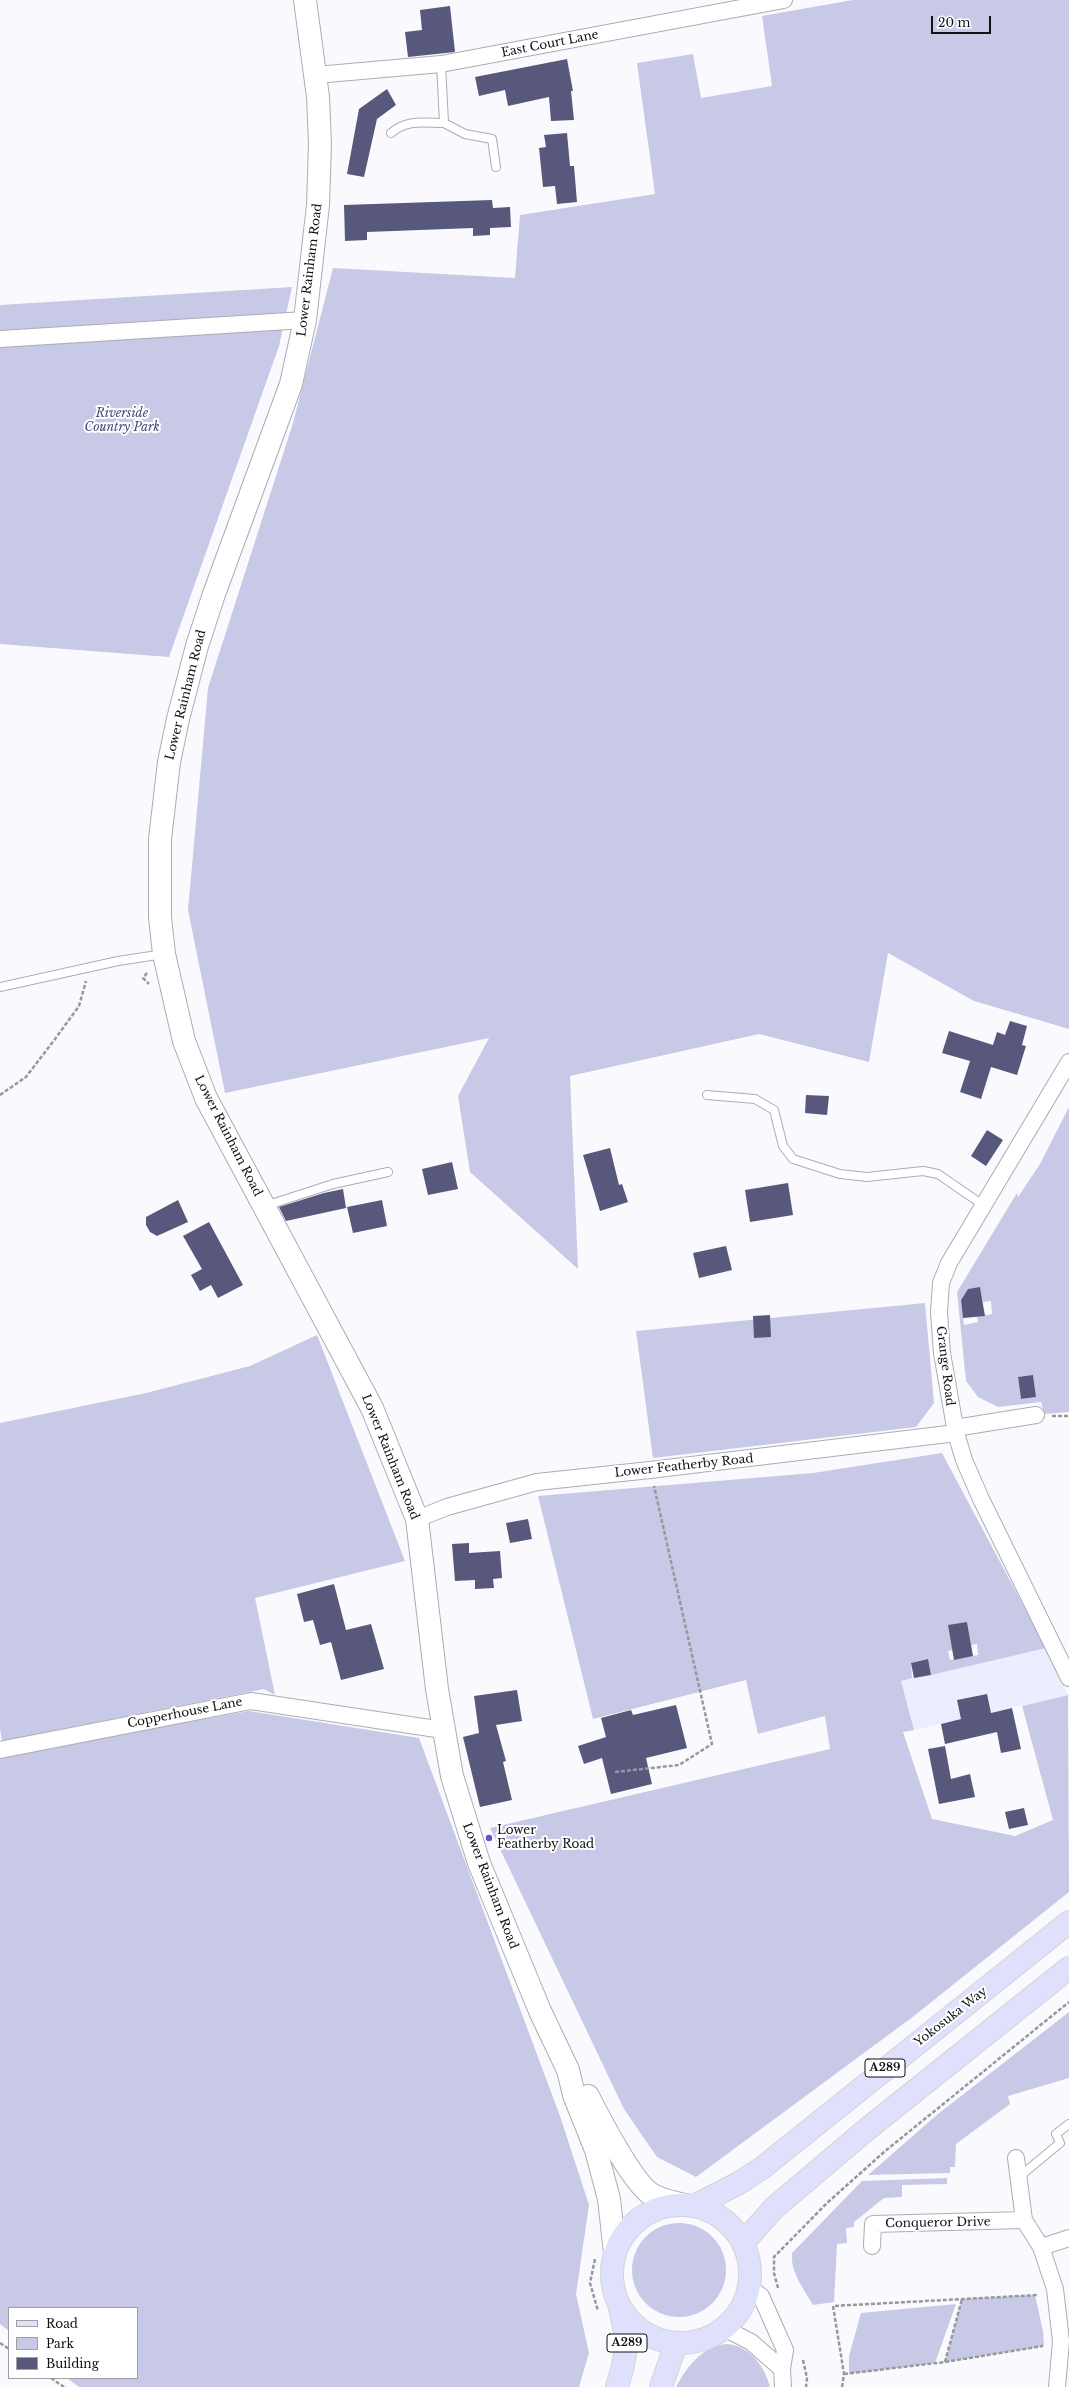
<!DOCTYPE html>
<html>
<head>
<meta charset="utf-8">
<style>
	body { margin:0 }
	#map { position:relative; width:1069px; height:2387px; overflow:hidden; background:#fafafe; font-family:"Libre Baskerville",serif }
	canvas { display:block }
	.legend { position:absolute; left:8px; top:2307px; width:130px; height:72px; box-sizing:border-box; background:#fff; border:1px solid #9fa0a1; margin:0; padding:5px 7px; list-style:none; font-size:12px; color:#101114 }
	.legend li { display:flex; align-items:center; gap:8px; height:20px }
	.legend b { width:20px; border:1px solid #9fa0a1 }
	.scale { position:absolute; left:931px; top:16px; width:60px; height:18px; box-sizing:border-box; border:2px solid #101114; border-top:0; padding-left:5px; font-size:12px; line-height:14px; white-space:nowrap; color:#101114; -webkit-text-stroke:3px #fff; paint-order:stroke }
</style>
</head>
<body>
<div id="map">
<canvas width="1069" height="2387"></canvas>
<ul class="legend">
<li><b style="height:5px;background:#dfe0fb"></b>Road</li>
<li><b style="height:11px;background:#c7c9e6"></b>Park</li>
<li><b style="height:11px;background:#57587b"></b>Building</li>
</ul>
<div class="scale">20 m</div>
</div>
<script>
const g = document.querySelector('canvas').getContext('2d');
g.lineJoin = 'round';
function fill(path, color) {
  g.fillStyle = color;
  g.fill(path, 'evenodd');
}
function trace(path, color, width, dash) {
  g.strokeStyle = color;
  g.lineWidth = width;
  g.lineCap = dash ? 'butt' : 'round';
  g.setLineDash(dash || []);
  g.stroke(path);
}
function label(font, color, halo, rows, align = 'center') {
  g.font = font + ' "Libre Baskerville",serif';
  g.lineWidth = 4;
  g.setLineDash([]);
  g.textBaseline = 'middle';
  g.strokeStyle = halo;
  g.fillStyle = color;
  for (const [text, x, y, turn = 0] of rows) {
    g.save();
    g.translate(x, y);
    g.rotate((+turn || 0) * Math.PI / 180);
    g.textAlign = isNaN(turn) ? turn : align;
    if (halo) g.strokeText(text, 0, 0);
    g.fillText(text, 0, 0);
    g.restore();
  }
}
fill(new Path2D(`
	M1046 1648 1068 1695 914 1730 901 1680Z`), '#eceeff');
fill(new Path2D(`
	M853 0H1069V1029L974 1001 888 953 869 1062 759 1034 570 1076 578 1269 470 1172 458 1096 489 1038 225 1093 188 910 208 688 293 423 333 268 515 278 520 215 655 194 637 63 693 54 701 98 772 86 762 16Z
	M292 287 279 346 169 657 0 644V305Z
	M1069 1107V1412L1044 1414 1041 1402 998 1407 978 1397 966 1381 957 1292 1017 1193 1018 1197 1040 1164ZM980 1288 983 1302 991 1301 992 1314 977 1317 978 1322 964 1325 961 1300 968 1289ZM1033 1376 1036 1397 1021 1399 1018 1377Z
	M925 1303 934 1403 916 1427 653 1458 636 1331Z
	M317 1335 405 1561 255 1598 275 1695 264 1689 2 1741 0 1729V1423L146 1393 250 1366Z
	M942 1453 1046 1648 931 1675 927 1659 911 1663 912 1678 901 1681 914 1730 903 1732 932 1819 1015 1836 1053 1820 1022 1706 1068 1695 1069 1892 914 2016 696 2177 657 2157 624 2109 490 1828 830 1749 825 1716 758 1734 746 1680 593 1719 538 1496 813 1473ZM967 1622 971 1645 977 1644 978 1655 950 1660 948 1651 952 1650Z
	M249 1711 419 1738 560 2116 589 2205 576 2294 589 2353 579 2387H79L67 2378H137V2308H9V2331L0 2324V1756Z
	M1069 2012V2078L1008 2096 1010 2104 956 2144 955 2167H950V2173L868 2175 938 2114Z
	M947 2178V2184L902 2185V2197L884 2198 854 2222V2227L846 2228 847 2243 837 2244 834 2302 813 2305C804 2289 790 2272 792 2253L862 2181Z
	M632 2270a47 47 0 1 1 94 0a47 47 0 1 1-94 0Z
	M1035 2295 1043 2331 1044 2346 945 2362 962 2299Z
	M956 2304 935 2363 849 2374V2356L861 2313Z
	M726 2344C749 2345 765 2366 770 2387H676C687 2367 701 2347 726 2344Z`), '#c7c9e6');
fill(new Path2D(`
	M450 6 455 52 408 57 405 32 422 30 420 10Z
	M567 59 573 91H571L574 120 551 121 549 97 508 106 505 90 479 96 475 77Z
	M387 89 396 105 377 119 364 177 347 174 359 109Z
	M567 133 570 166H574L577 202 557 204 555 186 543 187 539 148 546 147 544 135Z
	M492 200 493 208 510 207 511 227 490 228V235L473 236V228L367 232V240L345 241 344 205Z
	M1010 1021 1027 1026 1022 1045 1026 1046 1017 1075 991 1067 981 1099 960 1092 970 1061 942 1053 949 1031 993 1045 997 1032 1005 1035Z
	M806 1095 829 1096 827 1115 805 1113Z
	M987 1130 1003 1140 986 1166 971 1156Z
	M610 1148 619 1185 622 1184 628 1202 600 1211 583 1155Z
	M452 1162 458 1189 428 1195 422 1169Z
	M788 1183 793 1215 750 1222 745 1190Z
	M343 1189 346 1208 286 1221 279 1207 324 1193Z
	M178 1200 188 1222 157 1236 150 1232 146 1225V1217Z
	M382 1200 387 1226 353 1233 347 1207Z
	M209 1222 243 1285 218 1298 211 1285 200 1291 191 1275 202 1269 183 1236Z
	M726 1246 732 1270 699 1278 693 1253Z
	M980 1287 985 1316 963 1318 961 1300 968 1289Z
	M770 1315 771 1337 754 1338 753 1316Z
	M1033 1375 1036 1397 1021 1399 1018 1377Z
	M528 1519 532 1539 510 1543 506 1523Z
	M469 1543V1553L500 1551 502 1578 493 1579 494 1588 475 1589V1580L455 1581 452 1544Z
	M334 1584 346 1630 371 1624 384 1669 341 1680 331 1642 320 1645 313 1620 304 1622 297 1594Z
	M967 1622 973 1656 954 1660 948 1625Z
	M928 1659 931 1675 914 1678 911 1663Z
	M517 1690 522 1721 496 1725 506 1761 503 1762 512 1800 480 1807 463 1737 479 1733 474 1696Z
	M987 1694 991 1713 1012 1708 1021 1749 1001 1753 997 1732 945 1744 941 1724 961 1719 957 1700Z
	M676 1705 687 1748 646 1758 652 1784 611 1794 602 1758 584 1764 578 1746 606 1737 601 1718 631 1710 633 1715Z
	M945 1746 951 1779 970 1774 975 1797 939 1804 928 1749Z
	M1024 1808 1028 1825 1009 1829 1005 1812Z`), '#57587b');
const lane = new Path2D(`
	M444 123 465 134 492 139 496 167
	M391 133C407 119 424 123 444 123L441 64
	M0 987 118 961 164 954
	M707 1095 755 1099 774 1110 783 1146 793 1159 840 1174 867 1177 923 1171 938 1174 983 1205
	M265 1206 333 1184 388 1172
	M1019 2177 1060 2143 1056 2134 1069 2124`);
const street = new Path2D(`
	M316 75 441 64 784 0
	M0 339 305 320
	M1069 1062 949 1263 941 1283 939 1312 942 1353 956 1433 964 1460 981 1499 1069 1678
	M955 1428 1036 1415
	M417 1519 447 1507 537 1482 650 1470 956 1433
	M0 1750 251 1701 443 1730
	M1016 2158 1024 2220 1041 2247 1055 2289 1061 2341 1057 2387
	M872 2246 873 2224 1024 2220
	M1041 2247 1069 2238
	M749 2288 761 2296 785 2350 782 2369 783 2387
	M724 2328 751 2342 782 2369`);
const secondary = new Path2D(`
	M305 0 318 97 320 144 318 205 305 320 291 384 214 594 197 646 178 719 169 762 160 839V917L164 954 184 1041 206 1098 372 1408 417 1519 437 1689 452 1776 479 1863 540 2011 568 2070 574 2095 596 2150 609 2199 615 2253
	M588 2096C599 2118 633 2183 651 2194 660 2200 673 2202 684 2205`);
const primary = new Path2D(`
	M696 2205 739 2183 762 2168 1069 1922
	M612 2274a69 69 0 1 1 138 0a69 69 0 1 1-138 0Z
	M743 2243 774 2208 866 2130 1069 1968
	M617 2387C627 2354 629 2343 620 2309
	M661 2387 676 2343`);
trace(lane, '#abacb5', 10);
trace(street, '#abacb5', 18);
trace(secondary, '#abacb5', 24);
trace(primary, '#d4d4d5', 24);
trace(new Path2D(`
	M147 973 143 978 149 984
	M0 1095 26 1077 55 1039 79 1006 86 981
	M1052 1416H1069
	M615 1772 679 1765 712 1744 654 1486
	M595 2259 590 2283 598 2311
	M778 2288 774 2273V2257L827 2203 884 2152 1069 2002
	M0 2343 9 2349
	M803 2360 807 2378 806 2387
	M945 2362 962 2299
	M844 2374 945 2362 1043 2346
	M51 2378 64 2387
	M842 2387 844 2374 833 2306 1038 2295`), '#97989b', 2.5, [4, 2]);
trace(lane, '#fff', 8);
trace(street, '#fff', 16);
trace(secondary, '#fff', 22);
trace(primary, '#dfe0fb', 22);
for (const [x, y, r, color] of [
	[489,1838,4,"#5f54cc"]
]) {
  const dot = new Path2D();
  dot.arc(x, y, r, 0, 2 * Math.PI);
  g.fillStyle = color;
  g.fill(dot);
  trace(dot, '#fff', 1.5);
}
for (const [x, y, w] of [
	[885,2068,40],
	[627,2343,40]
]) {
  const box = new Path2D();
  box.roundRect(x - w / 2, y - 9, w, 18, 3);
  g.fillStyle = '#fff';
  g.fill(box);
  trace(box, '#101114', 1);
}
label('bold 11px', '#101114', null, [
	["A289",885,2068],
	["A289",627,2343]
]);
label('12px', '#101114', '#fff', [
	["East Court Lane",550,44,-11],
	["Lower Rainham Road",310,270,-83],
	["Lower Rainham Road",186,695,-76],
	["Lower Rainham Road",228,1136,63],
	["Grange Road",945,1366,83],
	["Lower Rainham Road",390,1457,68],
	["Lower Featherby Road",684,1466,-6],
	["Copperhouse Lane",185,1713,-11],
	["Lower Rainham Road",490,1886,69],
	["Yokosuka Way",951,2017,-38],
	["Conqueror Drive",938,2223,-1]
]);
label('italic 12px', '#47477b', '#fff', [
	["Riverside",122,414],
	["Country Park",122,428]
]);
label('12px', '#101114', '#fff', [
	["Lower",497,1831],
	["Featherby Road",497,1845]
], 'left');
</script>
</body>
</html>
